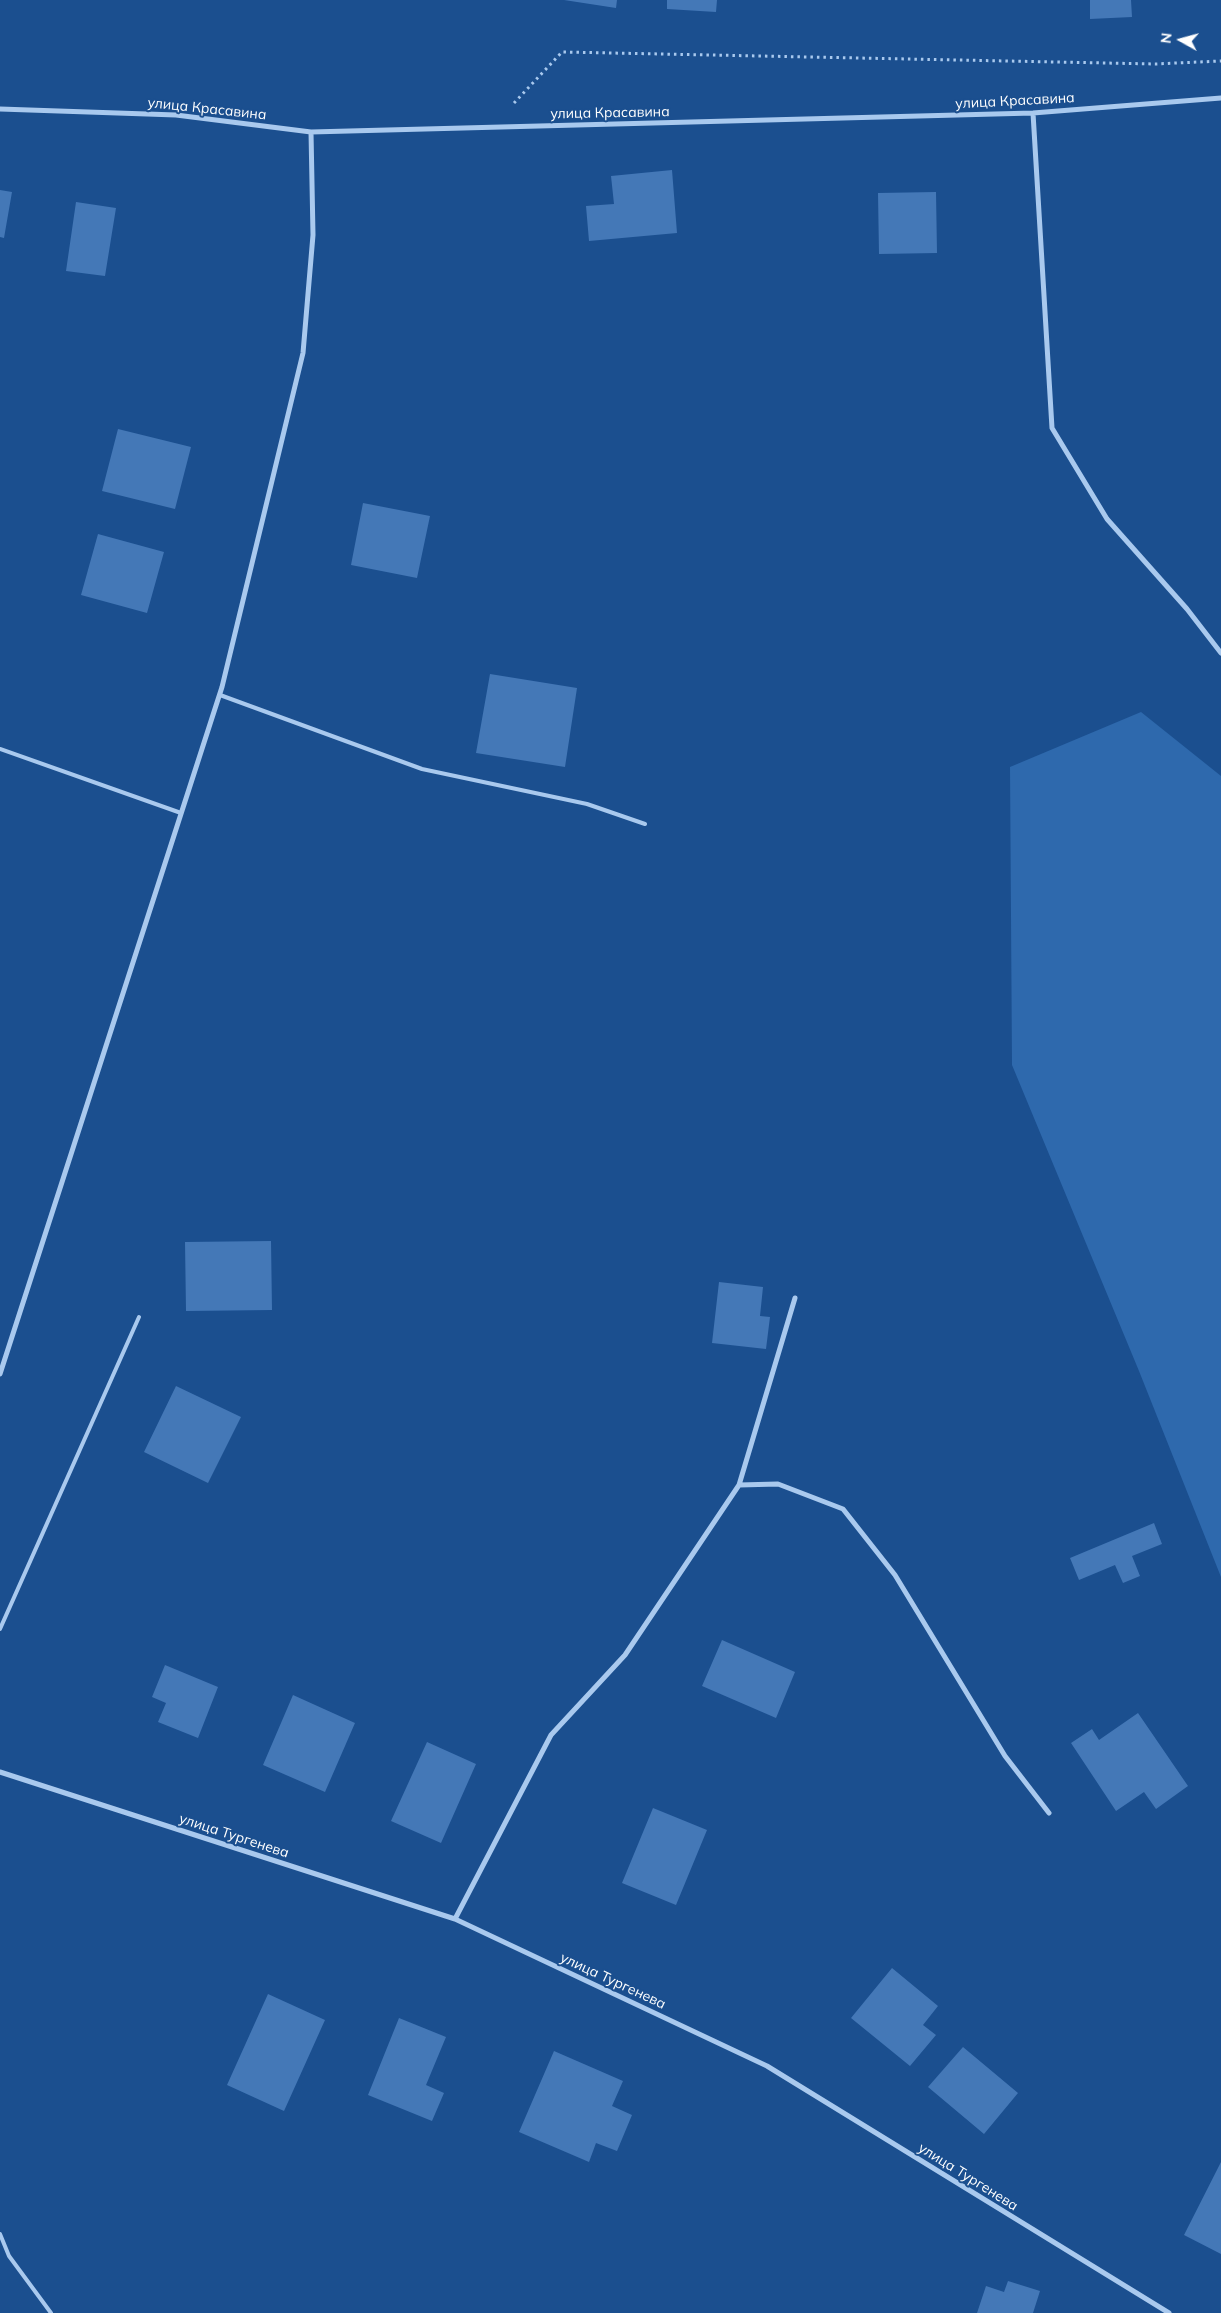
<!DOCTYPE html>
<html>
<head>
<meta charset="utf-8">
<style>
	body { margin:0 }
	#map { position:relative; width:1221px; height:2313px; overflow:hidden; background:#1b4f8f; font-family:Mulish,sans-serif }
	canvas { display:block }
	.north { position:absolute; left:1156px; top:15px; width:50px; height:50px; -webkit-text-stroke:4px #1b4f8f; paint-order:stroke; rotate:277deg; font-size:14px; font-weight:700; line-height:20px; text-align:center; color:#fff }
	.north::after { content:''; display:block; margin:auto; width:18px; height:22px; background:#fff; clip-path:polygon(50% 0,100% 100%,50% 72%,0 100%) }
</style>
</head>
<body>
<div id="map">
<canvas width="1221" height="2313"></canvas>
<div class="north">N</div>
</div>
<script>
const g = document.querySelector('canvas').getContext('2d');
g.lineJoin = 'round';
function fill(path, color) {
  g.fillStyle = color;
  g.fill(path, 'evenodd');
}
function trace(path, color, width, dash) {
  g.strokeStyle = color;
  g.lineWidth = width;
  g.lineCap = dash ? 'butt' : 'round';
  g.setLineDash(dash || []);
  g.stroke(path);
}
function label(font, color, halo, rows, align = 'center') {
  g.font = font + ' Mulish,sans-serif';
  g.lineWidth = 4;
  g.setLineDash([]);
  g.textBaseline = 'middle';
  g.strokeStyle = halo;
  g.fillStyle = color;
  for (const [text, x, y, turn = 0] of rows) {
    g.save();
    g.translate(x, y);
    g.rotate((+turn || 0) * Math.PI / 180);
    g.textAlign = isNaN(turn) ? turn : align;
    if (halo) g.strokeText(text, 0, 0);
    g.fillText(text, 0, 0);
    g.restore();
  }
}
fill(new Path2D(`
	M1141 712 1221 776V1577L1139 1371 1012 1065 1010 767Z`), '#2e69ad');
fill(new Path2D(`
	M564 0H617L616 8Z
	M667 0H717L716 12 667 9Z
	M1090 0H1131L1132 17 1090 19Z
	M672 170 677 233 589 241 586 206 614 204 611 176Z
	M0 190 12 192 4 238 0 237Z
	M936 192 937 253 879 254 878 193Z
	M76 202 116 208 105 276 66 271Z
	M118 429 191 447 175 509 102 491Z
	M363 503 430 516 417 578 351 565Z
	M98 534 164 552 147 613 81 595Z
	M490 674 577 688 565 767 476 753Z
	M271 1241 272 1310 186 1311 185 1242Z
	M719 1282 763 1287 760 1316 770 1317 766 1349 712 1343Z
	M176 1386 241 1417 208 1483 144 1452Z
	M1154 1523 1162 1544 1132 1556 1140 1576 1123 1583 1115 1565 1079 1580 1070 1558Z
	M722 1640 795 1672 776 1718 702 1686Z
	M165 1665 218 1687 198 1738 158 1722 166 1703 152 1697Z
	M293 1695 355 1723 325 1792 263 1765Z
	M1138 1713 1188 1786 1156 1809 1144 1792 1116 1811 1071 1743 1092 1729 1099 1740Z
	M427 1742 476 1764 441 1843 391 1821Z
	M653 1808 707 1830 676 1905 622 1883Z
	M892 1968 938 2006 923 2025 936 2035 910 2066 851 2018Z
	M268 1994 325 2020 284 2111 227 2085Z
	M399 2018 446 2037 426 2085 444 2093 432 2121 368 2095Z
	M963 2047 1018 2093 984 2134 928 2087Z
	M554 2051 623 2081 612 2106 632 2115 617 2151 596 2143 589 2162 519 2132Z
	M1221 2162V2254L1184 2235Z
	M1008 2281 1040 2291 1033 2313H977L986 2286 1004 2292Z`), '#4478b7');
trace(new Path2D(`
	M514 103 562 52 1155 64 1221 61`), '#a9c9ee', 3, [2.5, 4]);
trace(new Path2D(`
	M220 695 422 769 587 804 645 824
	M0 749 181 813
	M0 1629 139 1317
	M0 2234 9 2256 51 2313`), '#a9c9ee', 4);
trace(new Path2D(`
	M0 109 176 115 311 132 1033 113 1221 98
	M1033 113 1052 428 1107 519 1187 609 1221 653
	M0 1374 222 687 303 353 313 235 311 132
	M739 1485 778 1484 843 1509 895 1575 1005 1756 1049 1813
	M0 1772 455 1919 767 2066 1169 2313
	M455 1919 551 1735 625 1655 739 1485 795 1298`), '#a9c9ee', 5);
label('14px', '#fff', '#1b4f8f', [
	["улица Красавина",1015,101,-3],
	["улица Красавина",207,109,6],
	["улица Красавина",610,113,-1],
	["улица Тургенева",234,1836,18],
	["улица Тургенева",613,1981,25],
	["улица Тургенева",968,2177,32]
]);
</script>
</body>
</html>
